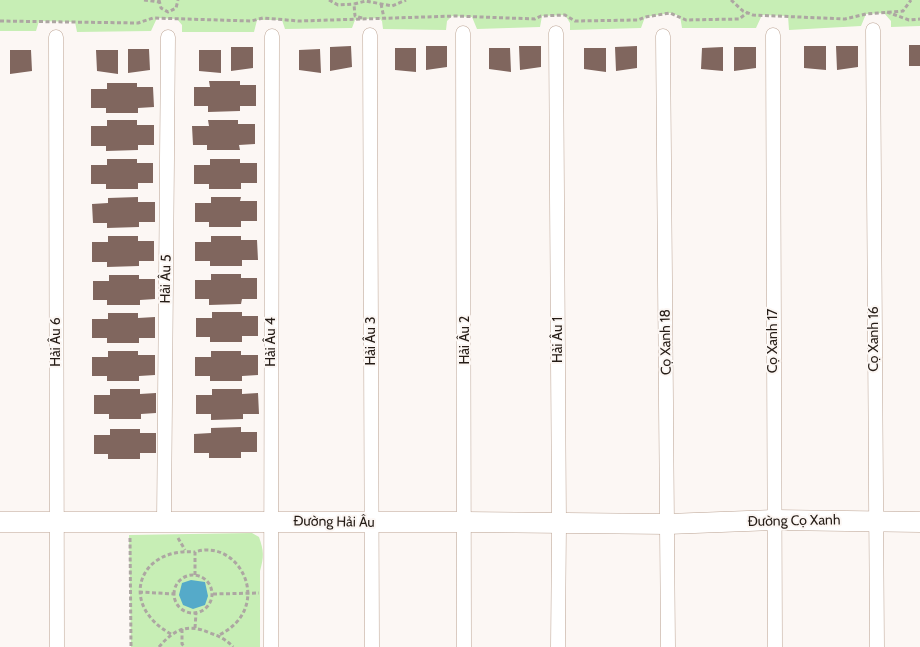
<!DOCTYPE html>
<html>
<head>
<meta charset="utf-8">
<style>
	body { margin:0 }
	canvas { display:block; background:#fcf7f4 }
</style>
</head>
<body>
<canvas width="920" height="647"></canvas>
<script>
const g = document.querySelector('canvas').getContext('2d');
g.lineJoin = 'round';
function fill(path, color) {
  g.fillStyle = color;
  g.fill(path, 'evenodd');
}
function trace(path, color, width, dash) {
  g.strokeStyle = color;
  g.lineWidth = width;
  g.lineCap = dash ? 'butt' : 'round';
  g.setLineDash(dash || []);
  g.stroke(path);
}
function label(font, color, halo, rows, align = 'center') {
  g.font = font + ' Cabin,sans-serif';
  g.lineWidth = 4;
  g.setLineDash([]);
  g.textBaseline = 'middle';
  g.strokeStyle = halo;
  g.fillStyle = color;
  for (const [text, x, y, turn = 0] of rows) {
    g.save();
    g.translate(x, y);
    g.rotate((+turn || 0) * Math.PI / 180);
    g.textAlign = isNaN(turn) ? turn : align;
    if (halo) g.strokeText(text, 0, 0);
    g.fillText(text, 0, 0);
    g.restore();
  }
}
fill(new Path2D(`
	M0 0H920V26L891 27V21L884 13 866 14 861 26 789 30 788 16 762 15 756 28H682L680 16 670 13 645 17 641 28 570 30V23L565 15 542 16 540 27 477 29 472 17 452 16 447 21 446 30 383 29 382 21 379 18 355 20 352 28 285 29 282 20H257L254 32H182V25L177 19 157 18 151 31 77 32 75 22 39 21 36 31H0Z
	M252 533 259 537C264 551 264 557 260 571V647H131L129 535Z`), '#c7eeb5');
fill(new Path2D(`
	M191 580 205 582 208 596 205 605 193 609 183 605 179 595 182 583Z`), '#55aac9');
fill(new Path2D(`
	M909 45H920V66H909Z
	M351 46 352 67 330 71V47Z
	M426 46H447V67L426 70Z
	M519 46H541V67L520 70Z
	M637 46V68L616 71 615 47Z
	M804 46H826V70L804 68Z
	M836 46H858V67L837 70Z
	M231 47H253V68L231 71Z
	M723 47V71L701 69 702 48Z
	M734 47H756V68L734 71Z
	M395 48H416V72L395 70Z
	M489 48H510L511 72 489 69Z
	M584 48H606V72L584 69Z
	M128 49H149L150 70 128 73Z
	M320 49 321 73 299 70V50Z
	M10 50H31L32 71 10 74Z
	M96 50H118V74L97 71Z
	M199 50H221V73L199 71Z
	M209 81H240V85H256V106H240V111L208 112V106H194V87H210Z
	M107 83H137V87H153L154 107 138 108V113H106V108H91V89H107Z
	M107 120H137V125H154V145H138V150L106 151V146H91V126H107Z
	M208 120H238V124H255V144L239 145 240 150H207V145H193L192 126H209Z
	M107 159H137V163H153V183H138V189H106V184H91V165H107Z
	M210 159H240V163H257V183H241V189H209V184H194V165H210Z
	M138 197V202H155V222H139V227L107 228V223H93L92 204 108 203V198Z
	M211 197H241L240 201H257V221H241V227H209V222H195V203H211Z
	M108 236H138V241H154V261H139V266L107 267V262H92V242H108Z
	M211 236H241V240H257L258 260H242V266H210V261H195V242H211Z
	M211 274H241V278H257V299H242L241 304 209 305V299H195V280H211Z
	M109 275H139V279H155V299L140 300V305H107V300H93V281H109Z
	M212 312H242V316H258V336H242V342H210V337H196V318H212Z
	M108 313H138V318L155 317V338H139V343H107V338H92V319H108Z
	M108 351H138V355H155V375L139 376V381H107V376H92V357H108Z
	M211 351H241V355H258V375L242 376V381H210V376H195V357H211Z
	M110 389H140V394L156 393V413L141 414V419H109V414H94V395H110Z
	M212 389H242V394L258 393 259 414H243V419L211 420V414H196V395H212Z
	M241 427V432H257V452H241V458H209V453H194V434L211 433V428Z
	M110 429H140V433H156V453H140V459H108V454H94V435H110Z`), '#80665e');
const street = new Path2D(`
	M873 30 877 647
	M463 33 464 647
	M556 33 559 524 558 647
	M370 35 372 647
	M773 35 775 647
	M663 36 668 647
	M56 37 57 647
	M164 521 168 37
	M271 647 272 36`);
const secondary = new Path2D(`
	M0 522H465L668 524 774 520 920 522`);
trace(street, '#bba393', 15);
trace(secondary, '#bba393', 21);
trace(new Path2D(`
	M144 0 159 2
	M159 0 161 8 168 12 176 8 178 0
	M329 0 338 5 354 4
	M731 0 743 11 753 15 845 19 866 14 903 11 911 0
	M381 4 384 18
	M887 12 909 20 920 19
	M362 18 355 16 354 4 366 1 392 6 406 0
	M0 21 138 23 153 18 251 21 263 18 299 21 456 16 535 19 541 16 565 15 575 21 638 20 645 17 670 13 686 20 739 19 747 13
	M130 538 131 647
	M178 538 185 550
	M195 575V552C240 537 276 609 217 636
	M174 594a19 19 0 1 1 38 0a19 19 0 1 1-38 0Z
	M139 592 174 594
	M213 594 259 593
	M195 628 196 613
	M182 629V644L185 647
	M171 634C118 605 138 547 195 552
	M159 647C174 629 188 623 210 633 219 636 227 640 233 647`), '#ada6a2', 3, [4, 2.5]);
trace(street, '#fff', 14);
trace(secondary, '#fff', 20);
label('14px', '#251c16', '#fcf7f4', [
	["Hải Âu 5",166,279,-89],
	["Cọ Xanh 16",874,339,-90],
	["Hải Âu 2",465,340,-90],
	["Hải Âu 1",558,340,-90],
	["Hải Âu 3",371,341,-90],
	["Cọ Xanh 17",773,341,-90],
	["Hải Âu 6",56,342,-90],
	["Hải Âu 4",271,342,-90],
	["Cọ Xanh 18",666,342,-91],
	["Đường Cọ Xanh",794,521,-1],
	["Đường Hải Âu",334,522,1]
]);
</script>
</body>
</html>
